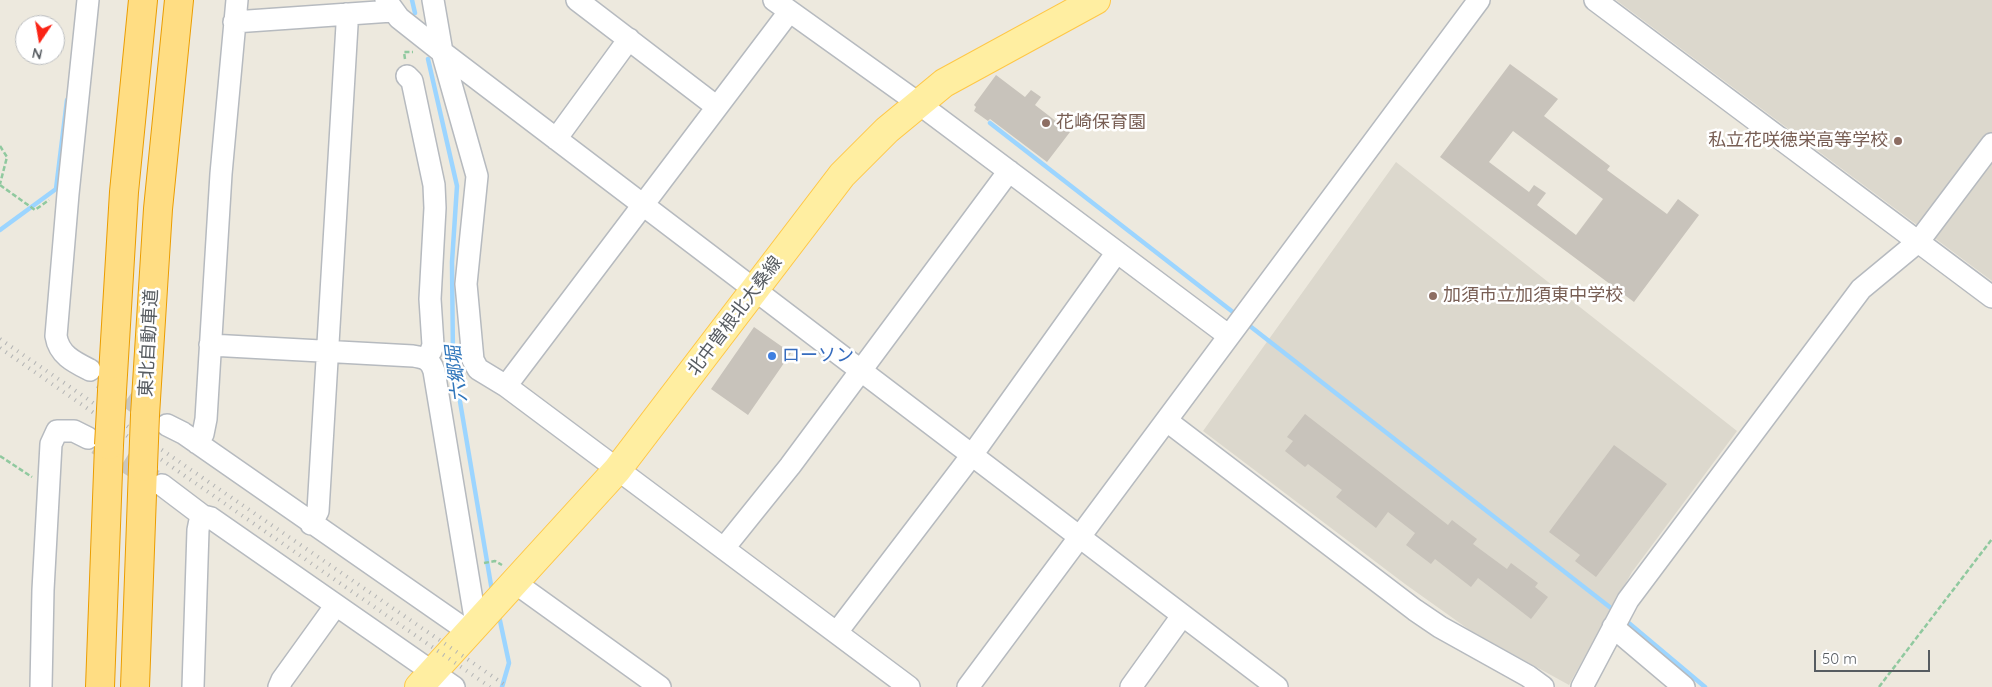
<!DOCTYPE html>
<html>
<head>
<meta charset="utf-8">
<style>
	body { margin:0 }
	#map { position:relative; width:1992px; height:687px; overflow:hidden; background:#ede9de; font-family:Quicksand,sans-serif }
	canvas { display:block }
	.north { position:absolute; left:15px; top:15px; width:50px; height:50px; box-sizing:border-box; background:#fff; border:1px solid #bcbec0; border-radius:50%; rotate:192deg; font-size:14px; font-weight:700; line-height:20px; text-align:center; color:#575c61 }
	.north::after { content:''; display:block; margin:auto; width:18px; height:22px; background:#fa2416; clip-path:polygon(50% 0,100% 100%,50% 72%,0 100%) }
	.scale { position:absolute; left:1814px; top:650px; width:116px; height:22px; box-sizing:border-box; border:2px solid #575c61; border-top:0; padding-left:6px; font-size:15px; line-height:18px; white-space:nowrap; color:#575c61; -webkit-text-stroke:4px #fff; paint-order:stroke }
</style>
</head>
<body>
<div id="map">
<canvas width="1992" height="687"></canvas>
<div class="north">N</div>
<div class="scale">50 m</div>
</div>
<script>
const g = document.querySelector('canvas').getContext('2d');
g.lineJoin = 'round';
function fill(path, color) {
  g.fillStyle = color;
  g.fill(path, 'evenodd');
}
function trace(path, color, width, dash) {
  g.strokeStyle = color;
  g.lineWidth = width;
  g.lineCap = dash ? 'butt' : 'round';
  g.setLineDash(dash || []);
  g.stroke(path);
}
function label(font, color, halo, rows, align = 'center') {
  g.font = font + ' Quicksand,"Noto Sans JP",sans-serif';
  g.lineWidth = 5;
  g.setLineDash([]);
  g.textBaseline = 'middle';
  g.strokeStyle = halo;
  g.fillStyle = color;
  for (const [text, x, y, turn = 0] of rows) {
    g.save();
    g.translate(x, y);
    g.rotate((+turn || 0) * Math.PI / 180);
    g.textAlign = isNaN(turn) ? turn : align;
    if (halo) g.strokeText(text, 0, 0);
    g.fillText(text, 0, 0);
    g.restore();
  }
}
fill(new Path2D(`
	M1616 0H1992V281Z
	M1396 162 1737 431 1632 572 1569 685 1471 631 1405 584 1203 431Z`), '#dcd8cd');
trace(new Path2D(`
	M412 0 415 13
	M428 59 457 186 452 262 453 360 492 591
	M990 123 1238 316
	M0 230 56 189 67 100
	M1246 323 1616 612
	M499 616 509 663 502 687
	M1624 619 1705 687`), '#9cd5ff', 4.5);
fill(new Path2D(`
	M1510 64 1558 99 1544 116 1610 166 1607 170 1667 214 1678 199 1699 215 1634 302 1440 157ZM1513 131 1603 199 1576 235 1537 205 1546 193 1534 185 1529 192 1489 162Z
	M996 75 1025 97 1031 90 1041 97 1035 105 1070 132 1047 162 990 119 988 121 974 111 976 107 974 105Z
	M754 327 791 353 748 415 711 389Z
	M1305 414 1448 525 1452 520 1477 539 1473 544 1507 569 1511 563 1538 583 1535 587 1548 597 1531 619 1478 578 1471 587 1435 559 1431 564 1406 545 1415 533 1388 512 1376 528 1336 497 1342 490 1308 464 1305 467 1285 451 1293 441 1287 437Z
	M1614 445 1667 484 1596 577 1575 561 1580 555 1549 532Z`), '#c8c3bb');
trace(new Path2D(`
	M102 379 154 416
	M97 444 154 480`), '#c8c6bf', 21, [21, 11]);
const minor = new Path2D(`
	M88 0 68 194 56 336C59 355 74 362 90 370
	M386 0 399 18 442 52 1277 687
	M433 0 442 52 477 176 466 284 473 360 478 369 506 386 909 687
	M577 0 717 107
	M774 0 918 103 1229 336
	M1595 0 1992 297
	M234 22 392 11
	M407 76 412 81 434 185 435 208 430 299 433 345 431 351 426 358
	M556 139 629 39
	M210 345 413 356C425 358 430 359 434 371L476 624
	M506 386 789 12
	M1167 421 1415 610 1440 627 1528 676 1543 687
	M167 425 183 433 469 632
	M197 443 203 434 206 419 221 174 237 0
	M162 485 203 516 211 518 454 687
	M311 524 318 511 347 25 346 14
	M724 548 790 466 1009 171
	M514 582 660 687
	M1613 627 1684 687
	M837 632 972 455 1117 252
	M41 687 43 590 51 444 57 431H74L88 438
	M193 687 198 530 200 520 203 516
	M279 687 282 680 336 605
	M968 687 1479 0
	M1131 687 1182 616
	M1582 687 1628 600 1861 289 1919 241 1992 144`);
const major = new Path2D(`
	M419 687 617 470 842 175 887 130 944 83 1096 0`);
const highway = new Path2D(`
	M112 391 124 192 143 0
	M145 415 158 209 179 0
	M100 687 109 445
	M135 687 143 467`);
trace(minor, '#b6babf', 24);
trace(major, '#ffc745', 30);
trace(highway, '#eb9d00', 30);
trace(new Path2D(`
	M405 59 404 52H413
	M0 146 7 157 0 184
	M0 185 35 210 49 200
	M0 456 32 477
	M484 563 495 561 502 565
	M1879 687 1992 539`), '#90c99f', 2.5, [5, 2.5]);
trace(minor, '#fff', 21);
trace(major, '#ffeea1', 28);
trace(highway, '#ffdd83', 28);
trace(new Path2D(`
	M0 339 508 687
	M0 348 490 687`), '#b3b4b4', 4, [1, 6]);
const highwayBridge = new Path2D(`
	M109 445 112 391
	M143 467 145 415`);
trace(highwayBridge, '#eb9d00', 30, []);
trace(highwayBridge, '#ffdd83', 28);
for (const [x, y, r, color] of [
	[1046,123,5,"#8d6e63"],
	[1898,141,5,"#8d6e63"],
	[1433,296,5,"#8d6e63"],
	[772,356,5,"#3f7fe0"]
]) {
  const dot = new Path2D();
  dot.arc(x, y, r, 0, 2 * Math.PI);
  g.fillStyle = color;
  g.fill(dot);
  trace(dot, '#fff', 2);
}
label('18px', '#785e54', '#fff', [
	["花崎保育園",1056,123],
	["私立花咲徳栄高等学校",1888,141,"right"],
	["加須市立加須東中学校",1443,296]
], 'left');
label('18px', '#575c61', '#fff', [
	["北中曽根北大桑線",735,316,-53],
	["東北自動車道",149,343,-87]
]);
label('18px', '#366cbe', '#fff', [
	["ローソン",782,356]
], 'left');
label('italic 19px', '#3076bb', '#fff', [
	["六郷堀",457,374,-97]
]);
</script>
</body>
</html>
